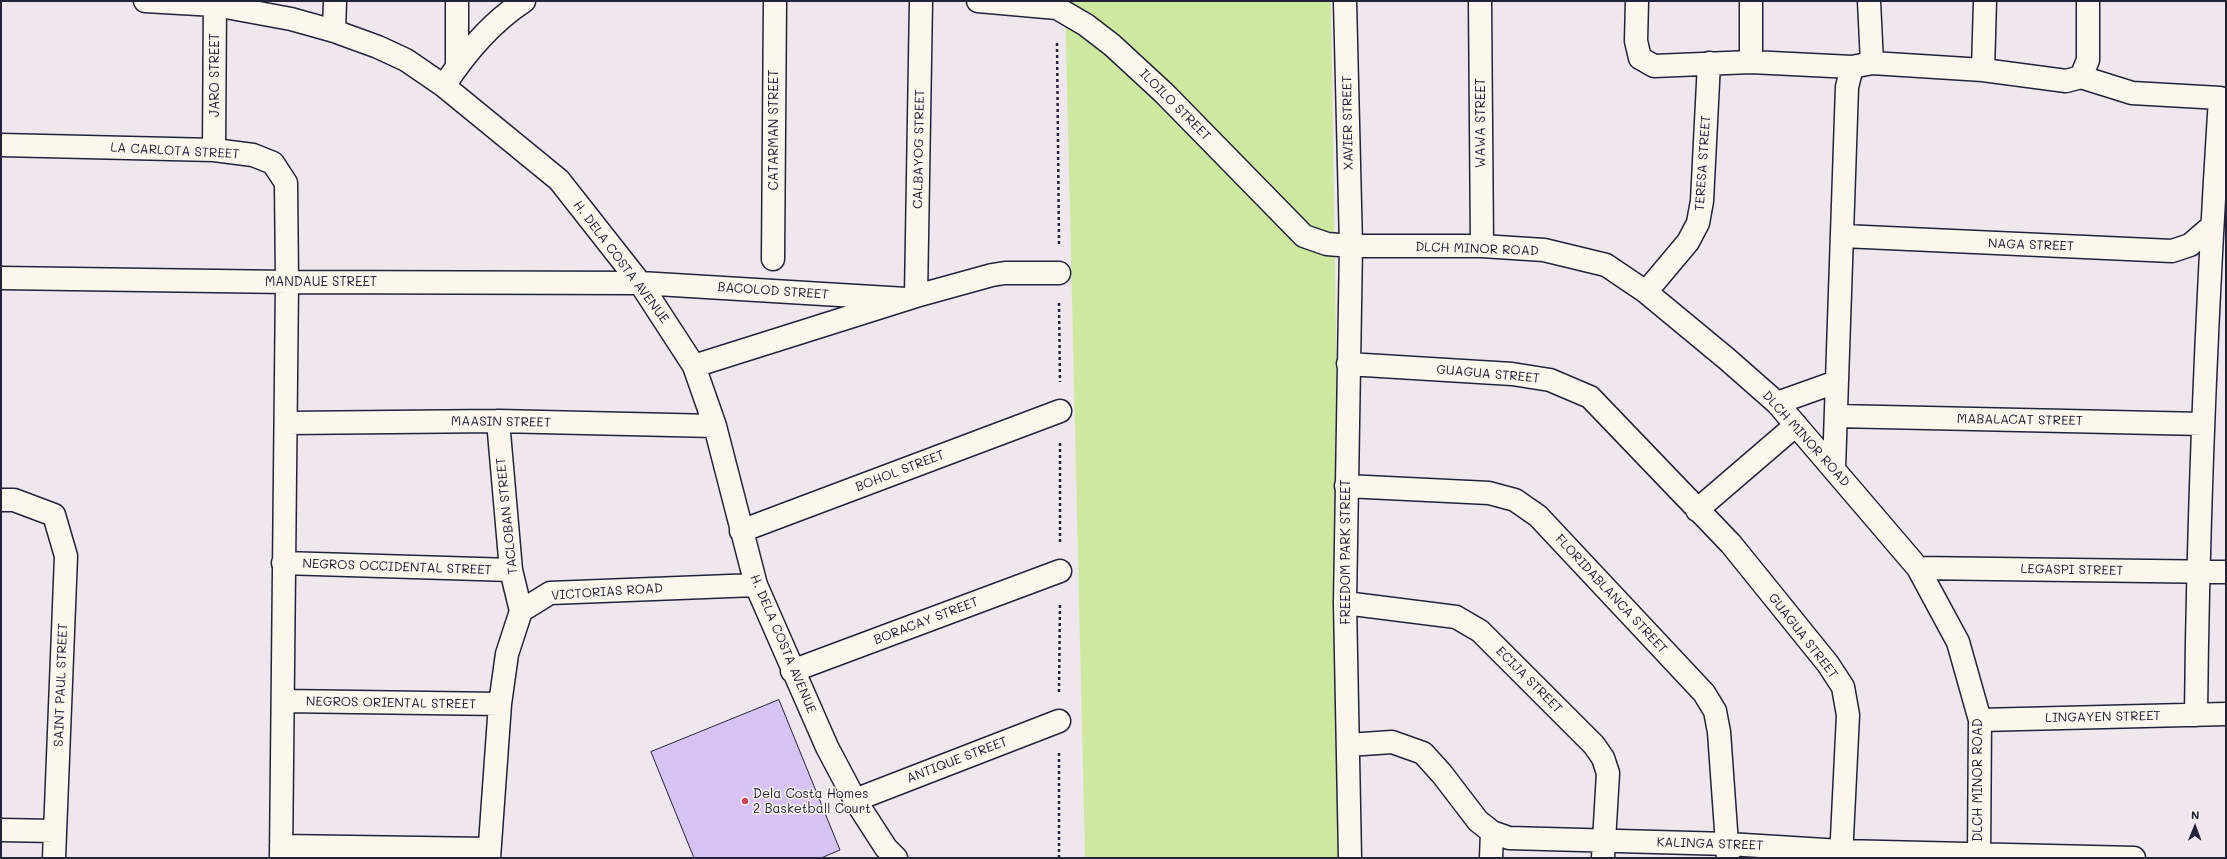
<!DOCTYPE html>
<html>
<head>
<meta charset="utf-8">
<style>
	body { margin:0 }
	#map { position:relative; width:2227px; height:859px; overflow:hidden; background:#f0e7ee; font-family:Mali,sans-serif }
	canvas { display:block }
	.frame { position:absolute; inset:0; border:2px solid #22223b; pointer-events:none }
	.north { position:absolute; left:2175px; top:807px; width:40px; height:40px; -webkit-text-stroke:3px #fbf7ec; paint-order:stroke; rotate:1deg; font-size:11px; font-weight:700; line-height:16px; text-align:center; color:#22223b }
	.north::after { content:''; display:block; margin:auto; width:14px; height:18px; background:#22223b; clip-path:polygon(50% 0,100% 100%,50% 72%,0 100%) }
</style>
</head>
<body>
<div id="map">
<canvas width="2227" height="859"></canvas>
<div class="frame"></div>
<div class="north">N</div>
</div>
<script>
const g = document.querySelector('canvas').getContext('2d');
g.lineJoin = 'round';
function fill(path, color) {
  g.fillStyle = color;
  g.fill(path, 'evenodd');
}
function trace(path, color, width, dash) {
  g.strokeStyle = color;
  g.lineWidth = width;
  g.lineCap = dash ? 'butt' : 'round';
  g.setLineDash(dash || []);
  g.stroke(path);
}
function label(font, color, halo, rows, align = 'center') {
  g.font = font + ' Mali,sans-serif';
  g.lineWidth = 3;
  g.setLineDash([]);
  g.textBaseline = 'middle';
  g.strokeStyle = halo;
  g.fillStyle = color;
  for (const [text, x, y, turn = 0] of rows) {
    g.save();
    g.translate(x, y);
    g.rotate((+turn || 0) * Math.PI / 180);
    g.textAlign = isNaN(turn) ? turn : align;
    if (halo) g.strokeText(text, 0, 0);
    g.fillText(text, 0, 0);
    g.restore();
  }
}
fill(new Path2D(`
	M1065 1H1331L1344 858H1085Z`), '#cde9a0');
const building = new Path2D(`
	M779 700 840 850 821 858H694L651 752Z`);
fill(building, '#d6c2f3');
trace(building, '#22223b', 1);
const minor = new Path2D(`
	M145 1 215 5 291 19 334 31 378 47 406 60 444 86 559 180 640 283 694 366 715 426 756 585 827 747 855 800 886 848 896 858
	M457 1V65
	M978 1 1057 8 1086 25 1112 45 1164 93 1304 236 1327 244 1351 246H1482L1544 250 1606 265 1646 292 1727 359 1777 403 1918 568 1958 642 1980 720 1979 858
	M1345 1 1351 246 1345 603 1350 858
	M1480 1 1482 246
	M1637 1 1636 41 1640 58 1654 66 1751 62 1852 67
	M1751 1V62
	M1869 1 1872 63
	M334 31 335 1
	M1983 70 1985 1
	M2081 77 2088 60V1
	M444 86C464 55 492 22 524 1
	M1 145 214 150 253 155 273 163 286 183 287 282 281 858
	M214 150 215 1
	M1843 236 2172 251 2190 245 2212 226
	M773 259 775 1
	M1 278 287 282 640 283 906 299
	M1646 292 1688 242 1698 223 1702 201 1709 63
	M916 296 921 1
	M1348 364 1512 374 1550 380 1590 397 1731 544 1828 664 1843 687 1848 715 1841 858
	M694 366 916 296 992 275 1005 273H1059
	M1777 403 1836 382
	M1836 416 2203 424
	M498 421 511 570 521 611
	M286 423 498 421 715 426
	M1834 468 1847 87 1852 67 1872 63 1983 70 2066 81 2081 77 2132 93 2220 98C2207 303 2198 509 2196 715
	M1346 486 1489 493 1515 500 1538 516 1704 693 1715 711 1719 732 1728 858
	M1 500H14L54 515 66 556 54 858
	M1697 510 1796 425
	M741 531 1060 411
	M283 563 511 570
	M1918 568 2226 572
	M1345 603 1456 617 1480 631 1594 745 1603 758 1608 773 1603 858
	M792 671 1060 571
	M283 701 500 704
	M1980 720 2226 714
	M1348 745 1392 742 1423 753 1442 774 1478 821 1492 832 1509 838 1728 844 1841 851 2134 858
	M855 800 1059 721
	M1 830 55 831
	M281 846 489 849
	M489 858 500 704 507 654 521 611 550 593 756 585
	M1491 858 1492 832`);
trace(minor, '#22223b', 25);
trace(new Path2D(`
	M1057 43 1059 244
	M1059 303 1060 382
	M1060 542V443
	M1059 692 1060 603
	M1059 858V753`), '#22223b', 2.5, [3, 3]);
trace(minor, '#fbf7ec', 22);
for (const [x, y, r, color] of [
	[745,801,4,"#d1495b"]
]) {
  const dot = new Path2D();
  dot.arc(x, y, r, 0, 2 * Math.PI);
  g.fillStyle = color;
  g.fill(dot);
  trace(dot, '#fbf7ec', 1.5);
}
label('13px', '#22223b', '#fbf7ec', [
	["JARO STREET",215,75,-90],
	["ILOILO STREET",1175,105,45],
	["XAVIER STREET",1348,123,-91],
	["WAWA STREET",1481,123,-90],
	["CATARMAN STREET",774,130,-90],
	["CALBAYOG STREET",919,149,-89],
	["LA CARLOTA STREET",175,151,3],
	["TERESA STREET",1703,163,-86],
	["NAGA STREET",2031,245,2],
	["DLCH MINOR ROAD",1477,249,2],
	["H. DELA COSTA AVENUE",621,262,53],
	["MANDAUE STREET",321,282],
	["BACOLOD STREET",773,291,4],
	["GUAGUA STREET",1488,374,5],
	["MABALACAT STREET",2020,420,1],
	["MAASIN STREET",501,422,1],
	["DLCH MINOR ROAD",1806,439,48],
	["BOHOL STREET",900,471,-21],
	["TACLOBAN STREET",507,516,-96],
	["FREEDOM PARK STREET",1346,552,-90],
	["NEGROS OCCIDENTAL STREET",397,567,2],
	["LEGASPI STREET",2072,570,1],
	["VICTORIAS ROAD",607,592,-4],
	["FLORIDABLANCA STREET",1611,594,47],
	["BORACAY STREET",926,621,-21],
	["GUAGUA STREET",1803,636,52],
	["H. DELA COSTA AVENUE",783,644,67],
	["ECIJA STREET",1529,680,45],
	["SAINT PAUL STREET",61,685,-88],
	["NEGROS ORIENTAL STREET",391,703,1],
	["LINGAYEN STREET",2103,717,-1],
	["ANTIQUE STREET",957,760,-21],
	["DLCH MINOR ROAD",1978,780,-90],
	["KALINGA STREET",1710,844,2]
]);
label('13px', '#22223b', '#fbf7ec', [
	["Dela Costa Homes",753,794],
	["2 Basketball Court",753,809]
], 'left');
</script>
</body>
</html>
